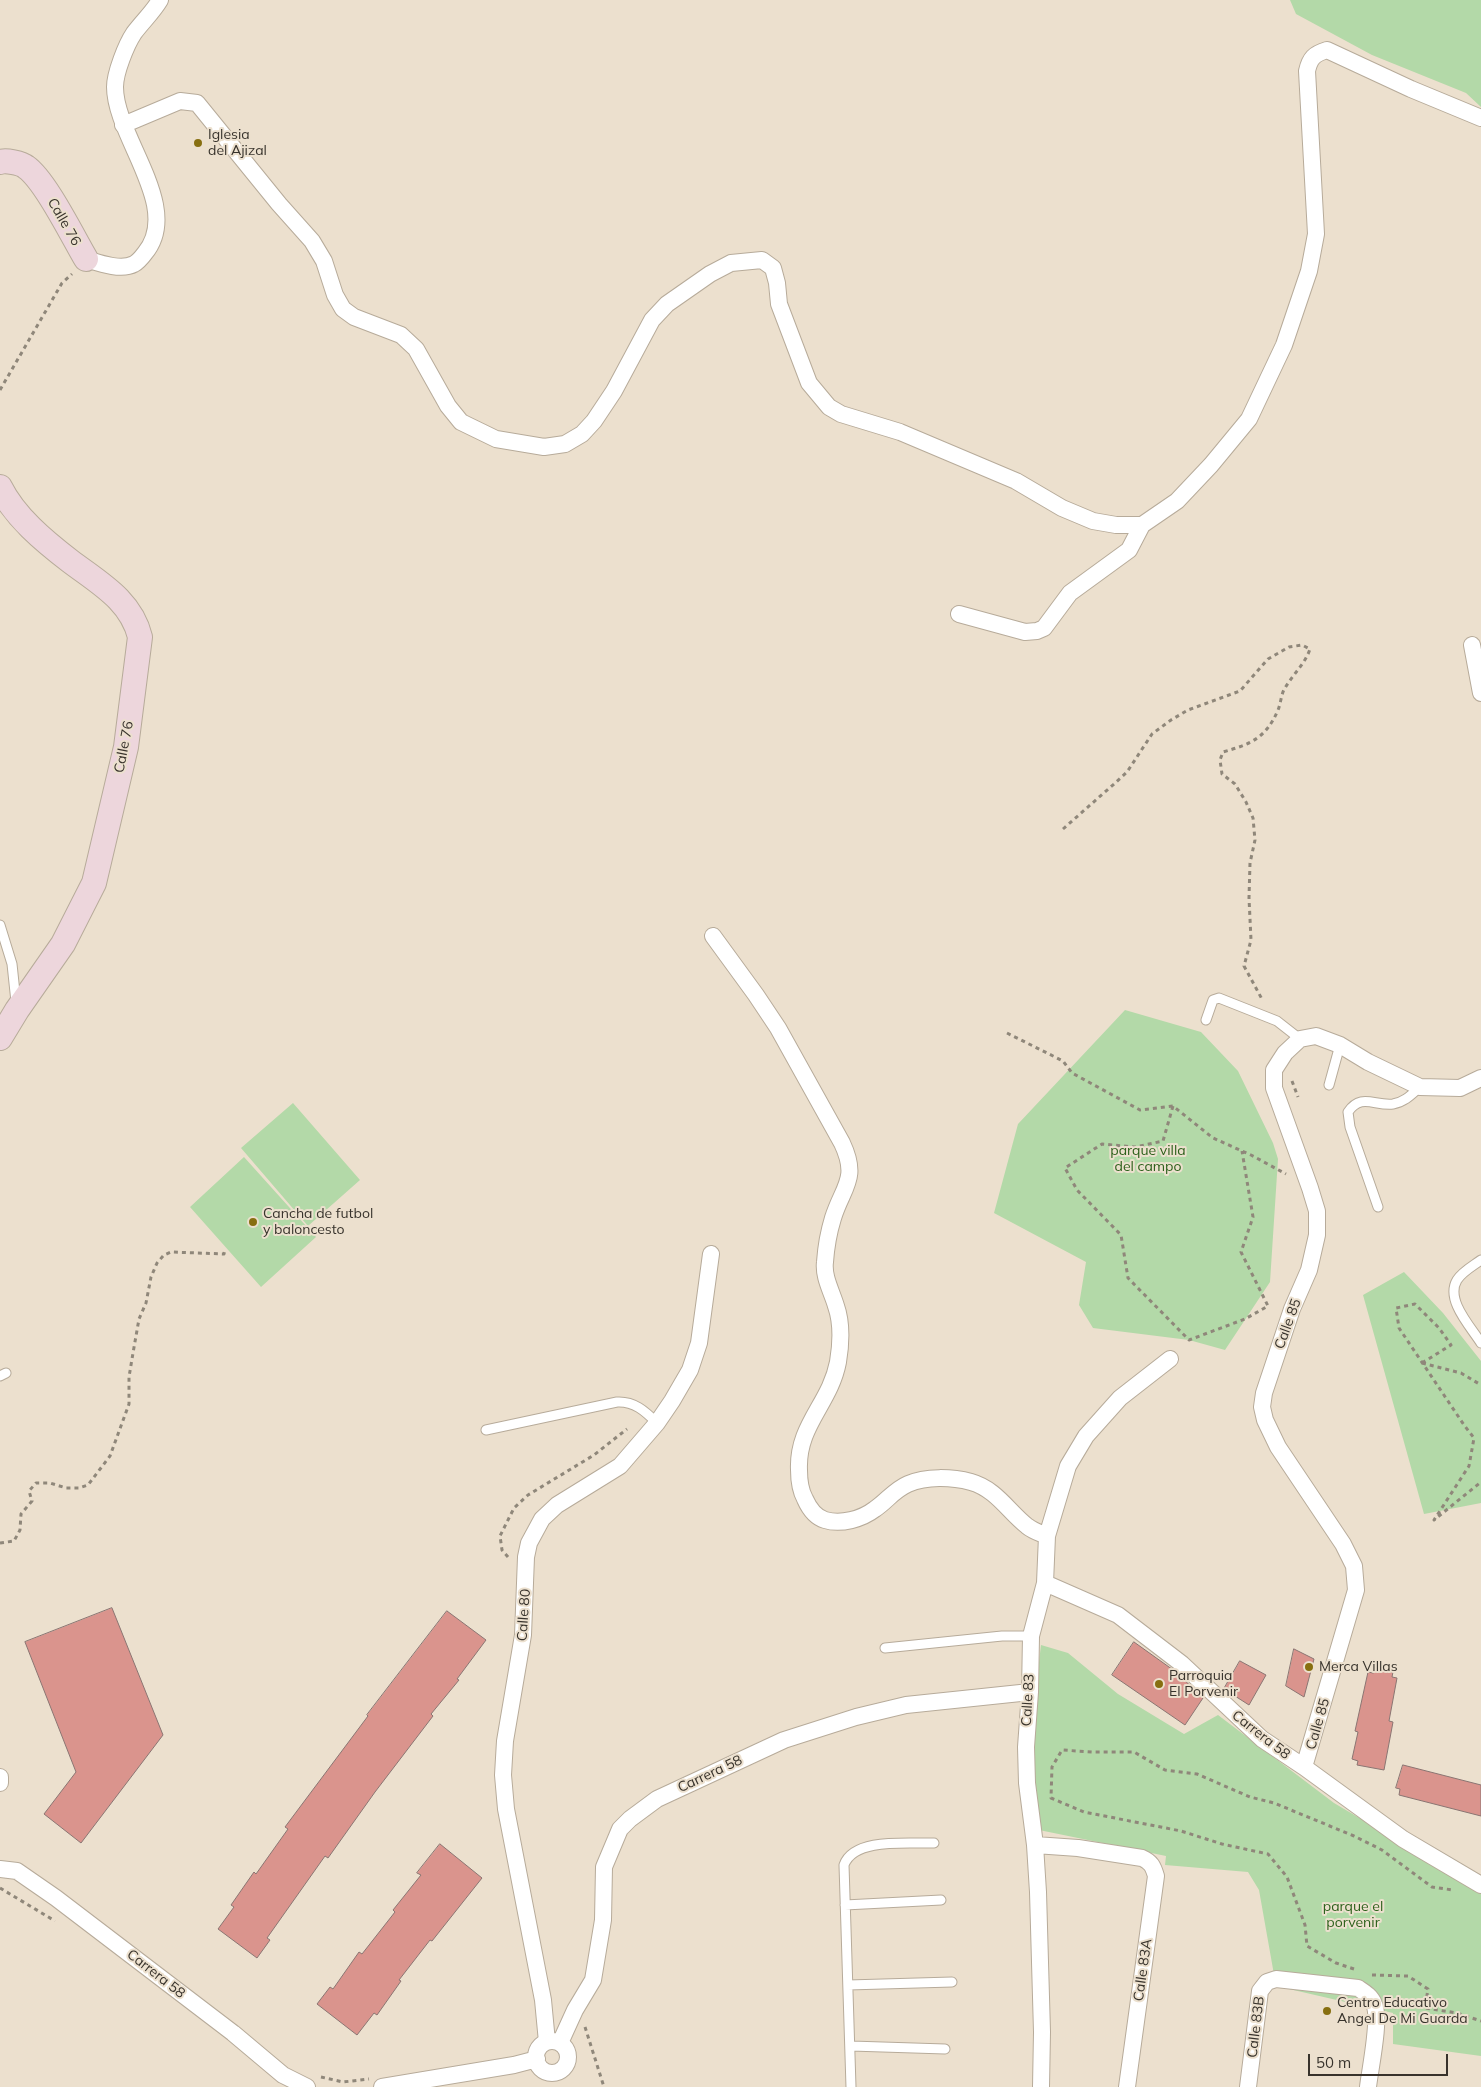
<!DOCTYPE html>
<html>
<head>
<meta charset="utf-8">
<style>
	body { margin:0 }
	#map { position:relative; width:1481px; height:2087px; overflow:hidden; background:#ece0ce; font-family:Mulish,sans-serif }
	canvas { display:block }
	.scale { position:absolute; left:1308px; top:2054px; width:140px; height:22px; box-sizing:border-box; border:2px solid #38332c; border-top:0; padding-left:6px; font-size:15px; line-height:18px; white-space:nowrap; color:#38332c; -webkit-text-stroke:4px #ece0ce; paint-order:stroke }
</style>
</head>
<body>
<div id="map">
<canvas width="1481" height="2087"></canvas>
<div class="scale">50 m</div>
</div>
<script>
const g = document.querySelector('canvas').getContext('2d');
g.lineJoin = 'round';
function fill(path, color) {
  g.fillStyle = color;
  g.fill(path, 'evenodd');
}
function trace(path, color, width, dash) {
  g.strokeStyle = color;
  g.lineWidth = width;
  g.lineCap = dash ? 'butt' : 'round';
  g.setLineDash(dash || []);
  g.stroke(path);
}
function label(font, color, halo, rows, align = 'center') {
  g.font = font + ' Mulish,sans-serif';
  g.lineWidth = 4;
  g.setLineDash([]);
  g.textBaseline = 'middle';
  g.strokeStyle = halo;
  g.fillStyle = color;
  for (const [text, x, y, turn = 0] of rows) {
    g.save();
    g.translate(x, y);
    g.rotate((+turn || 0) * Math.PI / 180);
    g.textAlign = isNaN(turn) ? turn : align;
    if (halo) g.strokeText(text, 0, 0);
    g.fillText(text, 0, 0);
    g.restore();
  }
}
fill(new Path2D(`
	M1290 0H1481V107L1466 93 1372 55 1296 14Z
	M1125 1010 1201 1032 1238 1071 1273 1143 1278 1159 1270 1282 1225 1350 1189 1340 1093 1328 1079 1305 1086 1262 994 1213 1018 1124Z
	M293 1103 360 1180 308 1226 241 1148Z
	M244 1157 316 1237 261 1287 190 1207Z
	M1404 1272 1443 1313 1481 1361V1503L1424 1514 1363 1295Z
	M1041 1645 1068 1653 1118 1694 1184 1734 1218 1715 1334 1803 1481 1890V2056L1393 2044V2013L1276 1986 1259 1890 1248 1872 1165 1865 1166 1856 1039 1830 1029 1746Z`), '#b3d9a8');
const building = new Path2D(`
	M112 1608 163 1735 81 1843 44 1814 76 1772 25 1642Z
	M447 1611 486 1640 457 1679 459 1680 431 1714 433 1716 375 1792 328 1858 325 1856 267 1938 270 1940 257 1958 218 1929 234 1907 231 1905 254 1872 256 1874 288 1829 285 1827 368 1716 367 1715Z
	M1134 1642 1176 1672 1203 1698 1185 1725 1112 1675Z
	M1294 1649 1314 1659 1304 1697 1286 1686Z
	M1240 1661 1266 1675 1249 1705 1224 1689Z
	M1374 1669 1393 1672 1392 1677 1397 1678 1389 1721 1393 1722 1384 1770 1357 1765 1358 1761 1352 1759 1358 1732 1355 1731 1368 1672 1373 1673Z
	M1403 1765 1481 1785V1816L1399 1795 1400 1789 1396 1788Z
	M440 1844 482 1878 432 1941 430 1940 399 1980 401 1981 377 2015 374 2013 357 2035 317 2004 330 1987 333 1989 359 1952 362 1954 395 1912 393 1910 421 1875 417 1873Z`);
fill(building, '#da948d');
trace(building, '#8a7572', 1);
const lane = new Path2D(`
	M0 925 12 964 16 1002
	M1206 1020 1213 1000 1219 998 1277 1021 1300 1039
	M1329 1085 1340 1045
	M1378 1207 1350 1127 1348 1112C1361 1093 1374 1106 1393 1104 1405 1102 1412 1094 1420 1087
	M1481 1260C1473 1266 1463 1271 1457 1280 1445 1300 1471 1327 1481 1343
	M0 1376 6 1373
	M486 1430 617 1402C634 1401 645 1411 657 1423
	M885 1648 1002 1636H1031
	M845 1905 941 1900
	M848 1985 952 1982
	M851 2046 945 2049
	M851 2087 844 1865C854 1837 909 1844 934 1843`);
const street = new Path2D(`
	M123 125 180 101 197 103 279 204 312 241 324 261 335 295 343 309 354 317 401 335 416 349 448 406 461 422 496 439 544 447 565 444 582 434 594 421 614 391 652 320 667 304 710 274 731 263 762 260 773 268 777 283 779 304 809 383 829 407 841 414 900 432 1016 481 1062 508 1093 521 1116 525H1142L1177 501 1211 465 1249 419 1284 345 1309 271 1316 234 1307 71C1310 58 1314 54 1327 50L1411 89 1481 118
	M86 259C99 263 121 271 134 264 138 262 142 257 145 253 183 207 115 137 115 87 115 73 126 45 134 33 143 21 153 12 160 0
	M959 614 1025 632 1037 631 1044 628 1070 593 1129 550 1142 525
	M1472 645 1481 693
	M713 936 756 995 778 1028 842 1143C859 1179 843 1186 833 1218 829 1231 826 1248 825 1262 823 1277 832 1292 836 1306 842 1323 841 1344 838 1362 830 1404 797 1425 799 1470 799 1481 800 1490 805 1499 809 1508 815 1517 825 1520 841 1525 862 1519 875 1509 887 1501 894 1490 908 1484 926 1476 952 1477 971 1482 996 1489 1008 1511 1027 1526 1033 1531 1040 1533 1047 1536
	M1045 1583 1118 1615 1182 1664 1262 1739 1304 1767 1403 1839 1481 1885
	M1304 1767 1356 1590 1354 1566 1343 1544 1278 1447 1265 1420 1262 1407 1264 1393 1292 1309 1309 1270 1317 1235V1211L1310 1188 1274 1088V1070L1285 1053 1300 1039 1316 1036 1340 1045 1368 1062 1420 1087 1460 1088 1481 1078
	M0 1777V1783
	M1035 1845 1078 1848 1142 1858C1151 1862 1153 1866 1156 1876L1127 2087
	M0 1869 17 1871 56 1898 233 2033 283 2075 307 2087
	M536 2057a16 16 0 1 1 32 0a16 16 0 1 1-32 0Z
	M547 2042 543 2000 506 1809 503 1775 505 1741 523 1635 526 1557 529 1543 542 1519 557 1505 620 1466 657 1423 672 1401 690 1370 699 1343 711 1254
	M560 2043 575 2010 593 1980 603 1920 604 1867 620 1829 630 1819 657 1799 784 1740 856 1717 906 1705 1030 1692
	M382 2087 514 2065 537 2059
	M1041 2087 1042 2032 1038 1892 1035 1845 1027 1783 1026 1747 1030 1692 1031 1636 1045 1583 1047 1536 1068 1466 1086 1436 1120 1398 1170 1359
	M1248 2087 1260 1991 1267 1982 1276 1979 1358 1988C1364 1992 1371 1996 1374 2004 1381 2018 1370 2069 1368 2087`);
const secondary = new Path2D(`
	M0 162C6 160 21 163 26 167 45 180 73 237 86 259
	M0 487C15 517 44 541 70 561 99 583 131 600 140 637L126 747 94 883 63 944 17 1010 0 1038`);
trace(lane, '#b7ab9a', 11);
trace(street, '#b7ab9a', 18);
trace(secondary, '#b7ab9a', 26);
trace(new Path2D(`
	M0 390 62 283 72 274
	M1063 829 1114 784 1127 772 1152 734 1171 720 1188 710 1240 691 1268 659 1289 647 1302 645 1310 649C1305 664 1293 674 1285 688 1281 694 1281 703 1278 710 1266 738 1251 744 1223 752L1220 760 1222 774 1235 784 1246 802 1253 818 1255 840 1250 863 1249 898 1251 940 1244 966 1263 1001
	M1007 1033 1063 1061 1072 1073 1140 1110 1173 1106 1213 1138 1251 1155 1286 1174
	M1292 1081 1298 1097
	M1173 1106 1163 1141 1135 1147 1102 1144 1065 1168 1077 1190 1121 1235 1128 1278 1189 1340 1245 1319 1268 1306 1241 1252 1253 1217 1242 1151
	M1422 1363 1451 1345 1439 1328 1415 1304 1396 1308 1399 1328 1464 1425 1474 1438 1469 1466 1434 1520 1481 1482
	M1422 1363 1461 1373 1481 1385
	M0 1543 14 1541 20 1530 21 1514 32 1501 29 1491 36 1483H50L66 1488H79L88 1485 110 1456 129 1404V1377L133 1353 139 1319 146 1303 151 1277 157 1263 164 1255 171 1252 224 1254 225 1249
	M508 1557 502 1550 500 1536 514 1508 528 1495 594 1455 627 1429
	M0 1888 55 1921
	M1354 1969 1336 1963 1307 1946 1305 1925 1287 1877 1268 1854 1222 1844 1181 1831 1084 1812 1051 1798 1052 1767 1062 1750 1093 1752H1134L1165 1770 1197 1774 1250 1797 1274 1803 1354 1836 1382 1850 1432 1887 1453 1890
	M1372 1975 1408 1976 1428 1989 1425 2008 1457 2013 1481 2021
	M585 2027 604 2087
	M321 2077 343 2082 369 2079`), '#8f877a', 3, [4, 4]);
trace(lane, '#fff', 9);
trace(street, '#fff', 16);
trace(secondary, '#edd6dc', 24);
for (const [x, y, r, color] of [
	[198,143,5,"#876f10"],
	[253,1222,5,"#876f10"],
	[1309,1667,5,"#876f10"],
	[1159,1684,5,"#876f10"],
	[1327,2011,5,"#876f10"]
]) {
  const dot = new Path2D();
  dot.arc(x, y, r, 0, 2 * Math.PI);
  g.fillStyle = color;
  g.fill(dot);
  trace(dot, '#ece0ce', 2);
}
label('14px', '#38332c', '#ece0ce', [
	["Iglesia",208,135],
	["del Ajizal",208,151],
	["Cancha de futbol",263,1214],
	["y baloncesto",263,1230],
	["Merca Villas",1319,1667],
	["Parroquia",1169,1676],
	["El Porvenir",1169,1692],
	["Centro Educativo",1337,2003],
	["Angel De Mi Guarda",1337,2019]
], 'left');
label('14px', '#38332c', '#ece0ce', [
	["Calle 76",64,222,60],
	["Calle 76",124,747,-79],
	["Calle 85",1288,1324,-70],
	["Calle 80",524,1615,-86],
	["Calle 83",1028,1700,-87],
	["Calle 85",1318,1724,-74],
	["Carrera 58",1261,1735,38],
	["Carrera 58",710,1774,-25],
	["Calle 83A",1143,1970,-82],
	["Carrera 58",156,1974,38],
	["Calle 83B",1256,2027,-83]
]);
label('14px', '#2c601a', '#ece0ce', [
	["parque villa",1148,1151],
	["del campo",1148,1167],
	["parque el",1353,1907],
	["porvenir",1353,1923]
]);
</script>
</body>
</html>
